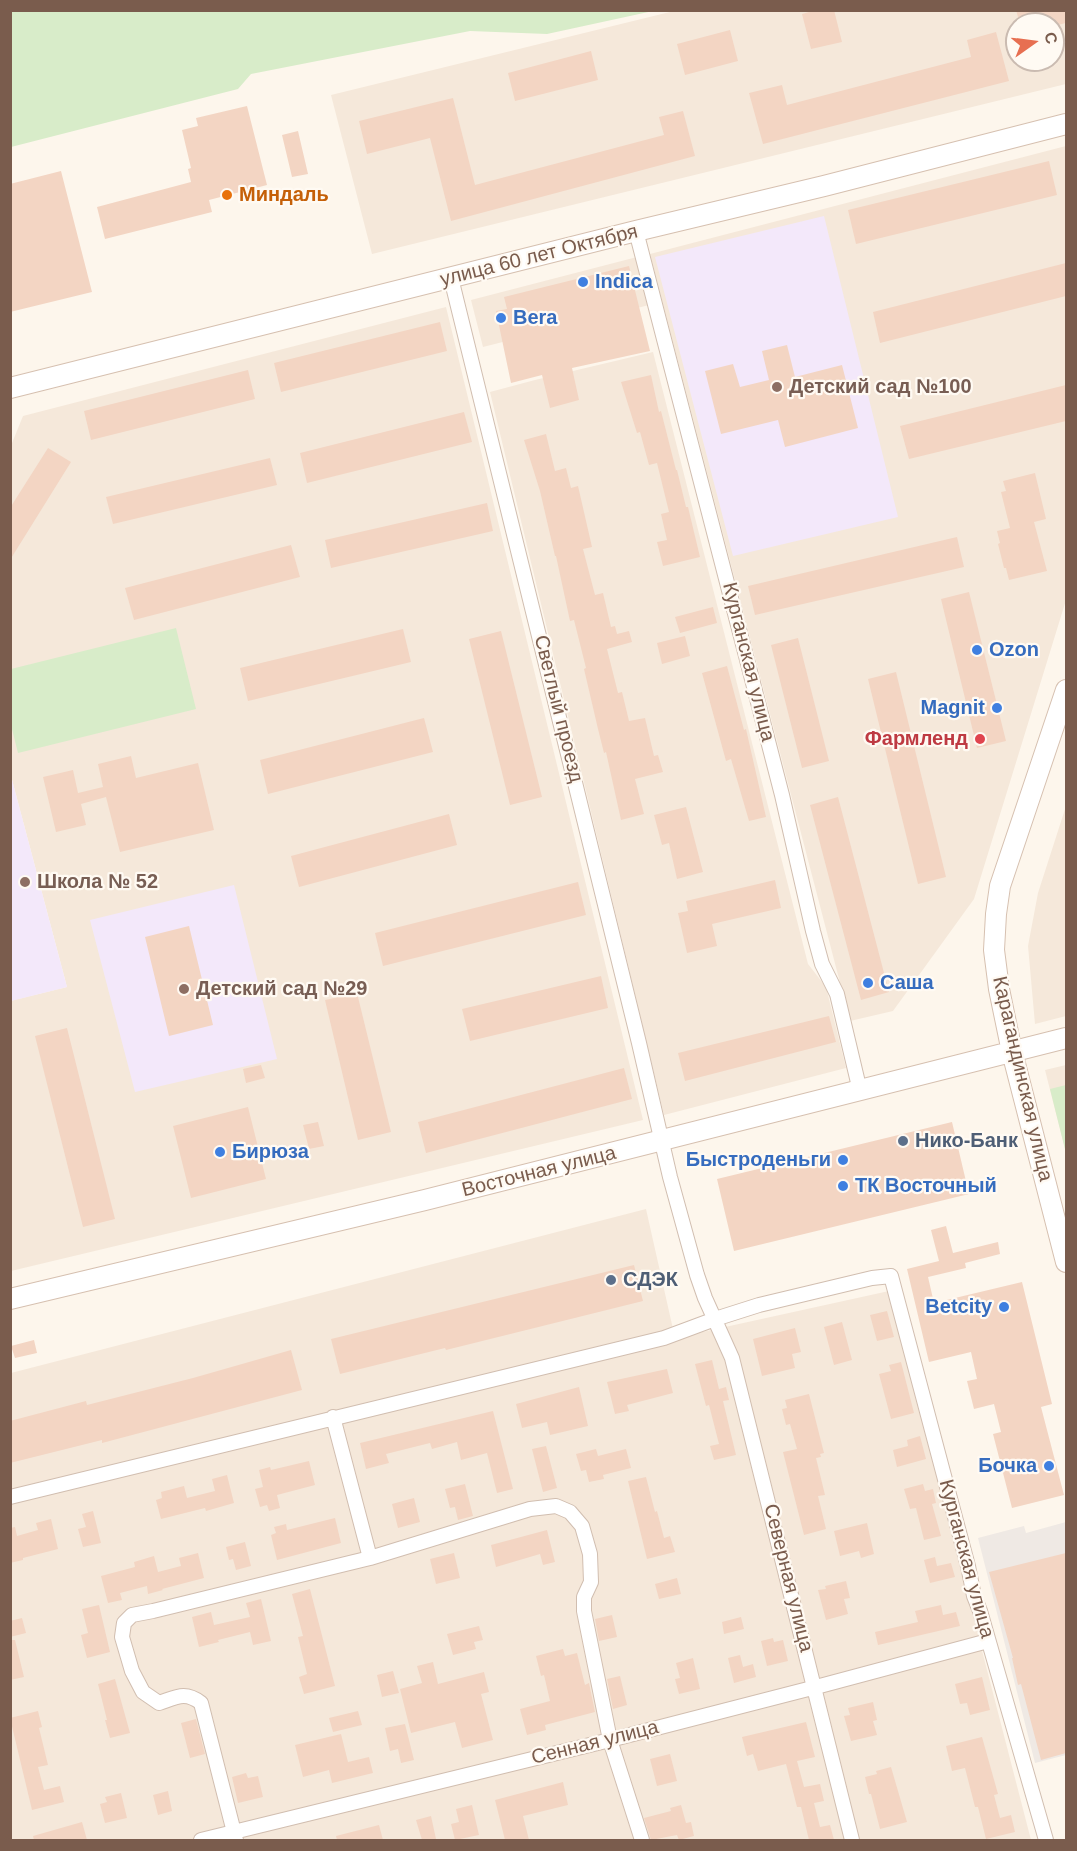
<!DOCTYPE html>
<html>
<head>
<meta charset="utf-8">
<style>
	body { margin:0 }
	#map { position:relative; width:1077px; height:1851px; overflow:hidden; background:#fdf6ec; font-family:Arial,sans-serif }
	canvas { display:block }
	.frame { position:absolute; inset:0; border:12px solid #7a5c4d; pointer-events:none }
	.north { position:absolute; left:1005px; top:12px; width:60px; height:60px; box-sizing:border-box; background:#fffaf3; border:2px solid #cabbb1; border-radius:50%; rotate:76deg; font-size:16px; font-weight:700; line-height:24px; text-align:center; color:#7a5c4d }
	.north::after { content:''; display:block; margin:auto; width:21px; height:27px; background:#e76f51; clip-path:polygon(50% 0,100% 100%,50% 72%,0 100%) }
</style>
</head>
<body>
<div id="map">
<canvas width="1077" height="1851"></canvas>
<div class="frame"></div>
<div class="north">С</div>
</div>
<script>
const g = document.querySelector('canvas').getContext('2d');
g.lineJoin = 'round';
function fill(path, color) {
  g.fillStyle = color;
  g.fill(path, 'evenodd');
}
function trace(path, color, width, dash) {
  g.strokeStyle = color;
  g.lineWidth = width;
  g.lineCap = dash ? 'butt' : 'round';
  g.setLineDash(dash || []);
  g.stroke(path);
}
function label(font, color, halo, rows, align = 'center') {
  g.font = font + ' Arial,sans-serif';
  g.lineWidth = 4.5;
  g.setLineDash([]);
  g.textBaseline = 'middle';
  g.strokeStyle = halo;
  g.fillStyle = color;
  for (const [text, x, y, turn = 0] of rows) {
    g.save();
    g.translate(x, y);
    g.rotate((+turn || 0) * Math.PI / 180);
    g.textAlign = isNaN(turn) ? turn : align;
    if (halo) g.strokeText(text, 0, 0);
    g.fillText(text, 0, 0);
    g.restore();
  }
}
fill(new Path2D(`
	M674 11H1066V84L372 254 331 95ZM1017 24H1053V60H1017Z
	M1066 146V600L974 899 893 1011 850 1021 650 254Z
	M637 257 649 305 483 347 471 300Z
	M446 307 643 1120 11 1271 10 1001 67 987 11 776 10 448 23 416Z
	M653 352 808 964 826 987 846 1068 664 1115 490 392 535 380Z
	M1066 806V1016L1035 1024 1028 946 1038 893Z
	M1066 1065V1153L1045 1070Z
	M646 1209 675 1338 889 1291 1031 1840H11V1373Z`), '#f5e8da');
fill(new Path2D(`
	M1066 1522V1755L1035 1763 978 1538 1024 1526 1026 1533Z`), '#efe9e4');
fill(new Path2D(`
	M824 216 898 517 733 556 655 257Z
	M11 776 67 987 11 1001H10Z
	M234 885 277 1059 135 1092 90 920Z`), '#f3e8fa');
fill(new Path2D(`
	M11 10H653V11L547 34 470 31 251 74 238 89 11 147Z
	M176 628 196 709 18 753 11 725V669Z
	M1066 1085V1153L1050 1089Z`), '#d8ecc9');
fill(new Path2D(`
	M816 10H834L842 42 811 49 802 14Z
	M1016 10H1066V23L1053 26V24H1020Z
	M730 30 738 61 685 75 677 44Z
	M996 32 1009 81 763 144 749 93 782 85 787 105 971 57 967 40Z
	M591 51 598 80 515 101 508 73Z
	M453 98 475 185 664 135 659 117 683 111 695 156 451 221 430 138 367 154 359 121Z
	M247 106 267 185 209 200 212 212 105 239 97 207 191 182 188 169 191 168 182 130 198 126 196 118Z
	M298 131 308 174 292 177 282 135Z
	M1049 161 1057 195 856 244 848 210Z
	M61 171 92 292 10 312V184Z
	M1066 263V296L880 343 873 312Z
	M629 266 650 351 572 368 579 400 550 408 542 375 511 383 496 311 507 309 504 297Z
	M440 322 447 351 281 392 274 363Z
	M787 345 795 377 842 365 858 428 785 447 778 420 721 434 705 371 733 364 740 387 769 380 762 351Z
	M248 370 255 399 91 440 84 411Z
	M651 375 659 412 661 411 676 470H677L686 507H688L700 557 663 566 657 542 667 540 661 514 669 512 657 463 649 465 640 432 637 433 621 382Z
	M1066 385V421L909 459 900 426Z
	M464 412 472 442 307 483 300 453Z
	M546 434 555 471 566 468 571 488 578 486 592 547 583 549 595 595 603 593 611 627 615 626 617 634 629 631 632 642 607 649 618 693 622 692 629 721 645 718 654 756 658 755 663 772 635 779 644 814 621 820 606 752 604 753 598 729 584 669 586 668 574 620 570 621 556 556H555L540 491 524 440Z
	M48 448 71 462 10 560V508Z
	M270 458 277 485 113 524 106 497Z
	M1035 473 1046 519 1034 522 1047 571 1009 580 1006 568H1004L998 544 1000 543 997 531 1010 528 1001 492 1006 491 1003 481Z
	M487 503 493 531 331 568 325 540Z
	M957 537 964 567 755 615 748 586Z
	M291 545 300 577 134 620 125 588Z
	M969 592 1006 741 977 748 941 599Z
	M713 607 717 623 680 633 675 617Z
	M403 629 411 662 248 701 240 668Z
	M501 631 542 797 510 805 469 639Z
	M685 636 690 656 662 664 657 643Z
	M798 638 829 761 802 768 771 645Z
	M727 666 744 730 746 729 766 817 749 821 731 759 726 761 702 673Z
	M896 672 946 877 918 884 868 679Z
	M424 718 433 752 268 794 260 760Z
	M131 756 136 778 198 763 214 830 120 852 106 797 81 804 86 825 56 832 43 777 73 770 78 793 103 787 98 764Z
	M838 797 889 992 861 1000 810 805Z
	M686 807 703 872 677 879 669 843 662 845 654 815Z
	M449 814 457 845 299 887 291 856Z
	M775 880 781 908 712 924 717 946 687 953 678 913 688 911 686 901Z
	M578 882 586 915 383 966 375 933Z
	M189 926 213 1025 169 1036 145 937Z
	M601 976 608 1008 470 1041 462 1009Z
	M357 993 391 1132 358 1140 325 1000Z
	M829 1016 836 1042 685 1081 678 1053Z
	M67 1028 115 1219 83 1227 35 1036Z
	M261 1065 265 1078 246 1083 243 1069Z
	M624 1068 632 1099 426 1153 418 1122Z
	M248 1107 266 1179 191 1198 173 1126Z
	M318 1122 324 1146 309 1149 303 1125Z
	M952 1122 969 1194 734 1251 717 1179Z
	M946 1226 953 1253 998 1242 1000 1254 965 1263 966 1268 928 1277 934 1303 1022 1282 1052 1404 1041 1407 1064 1495 1012 1508 993 1434 1001 1432 994 1404 974 1409 967 1381 977 1379 971 1352 929 1362 907 1269 939 1261 931 1230Z
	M634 1265 643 1301 446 1350 445 1348 340 1374 331 1339Z
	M887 1311 894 1337 877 1341 870 1315Z
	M842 1322 852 1360 834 1365 824 1327Z
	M795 1328 801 1352 792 1354 795 1368 762 1376 753 1339Z
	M34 1340 37 1353 15 1358 11 1346Z
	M291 1350 302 1390 102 1443V1440L10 1463V1421L86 1401 87 1405 193 1378Z
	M712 1360 719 1389 726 1387 729 1400 723 1401 736 1455 714 1460 710 1446 719 1444 709 1405 706 1406 695 1364Z
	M901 1362 914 1413 891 1419 879 1374 891 1371 889 1365Z
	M667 1369 673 1393 627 1405 629 1411 615 1414 607 1382Z
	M579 1387 588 1426 550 1435 547 1422 522 1428 516 1404Z
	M809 1394 824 1453 820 1454 821 1457 816 1458 825 1495 818 1496 826 1529 804 1535 783 1452 797 1449 790 1424 786 1425 782 1409 787 1408 785 1400Z
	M493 1411 513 1489 497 1493 487 1453 461 1460 457 1442 432 1449 430 1443 386 1454 389 1463 366 1469 360 1443Z
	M920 1436 926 1459 897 1467 893 1450 908 1446 907 1440Z
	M546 1446 557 1488 543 1492 532 1449Z
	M596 1449 598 1456 626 1449 631 1468 603 1475 604 1479 589 1482 586 1470 581 1471 576 1454Z
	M309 1461 315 1485 277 1495 280 1508 269 1511 267 1505 260 1507 255 1489 263 1487 259 1470 270 1467 271 1470Z
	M227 1475 234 1503 206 1511 205 1508 161 1519 156 1500 162 1498 161 1492 184 1486 187 1498 215 1491 212 1479Z
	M646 1477 655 1512 657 1511 664 1538 670 1536 675 1552 647 1559 628 1481Z
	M465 1484 473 1516 458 1520 455 1507 450 1508 445 1489Z
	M923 1484 925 1491 933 1489 936 1503 932 1504 941 1536 924 1540 916 1508 910 1509 904 1489Z
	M414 1498 420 1522 398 1528 392 1504Z
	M93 1511 101 1543 83 1547 78 1529 86 1527 82 1514Z
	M335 1518 341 1543 277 1560 271 1535 276 1533 274 1527 286 1524 287 1530Z
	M51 1519 58 1549 23 1558V1560L10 1563V1528L15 1527 17 1536 38 1530 36 1523Z
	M867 1523 874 1554 861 1558 859 1551 840 1556 834 1531Z
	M547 1530 555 1562 543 1565 540 1554 496 1567 491 1545Z
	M245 1542 251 1566 236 1570 233 1559 229 1560 226 1547Z
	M198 1553 204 1578 162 1589 163 1590 148 1594 147 1586 120 1593 122 1600 108 1603 101 1576 135 1567 134 1562 154 1556 158 1572 181 1566 179 1558Z
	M454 1553 460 1578 436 1584 430 1559Z
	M1066 1553V1753L1041 1760 1021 1684 1018 1685 1012 1658H1013L989 1572Z
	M935 1557 937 1566 951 1563 955 1577 930 1583 924 1560Z
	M677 1578 681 1594 659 1599 655 1584Z
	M846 1581 850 1598 844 1599 848 1614 826 1620 818 1590 826 1589 825 1586Z
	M310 1589 335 1686 304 1694 299 1677 307 1674 298 1637 303 1636 292 1594Z
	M261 1599 271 1641 253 1645 250 1632 218 1640 219 1642 199 1647 192 1617 211 1612 214 1625 250 1617 246 1603Z
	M99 1605 110 1652 87 1658 81 1635 88 1633 82 1609Z
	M941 1605 943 1615 956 1612 960 1626 878 1645 875 1632 918 1622 915 1611Z
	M612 1615 617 1637 599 1641 595 1619Z
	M741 1617 744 1629 724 1634 722 1622Z
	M22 1618 26 1633 10 1637V1621Z
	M479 1626 483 1640 474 1642 476 1649 453 1655 447 1634Z
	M773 1638 774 1642 783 1640 788 1661 767 1666 761 1641Z
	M10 1640H15L24 1677 10 1680Z
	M563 1649 565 1656 577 1653 585 1685 589 1683 595 1712 545 1725 546 1730 527 1735 520 1709 550 1701 544 1675 541 1676 536 1656Z
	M740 1655 743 1667 753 1664 756 1677 734 1683 728 1658Z
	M693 1658 700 1689 679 1694 675 1679 680 1678 676 1663Z
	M433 1662 438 1684 484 1672 489 1692 481 1694 493 1740 462 1748 455 1722 411 1733 400 1689 422 1683 417 1666Z
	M393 1671 399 1693 382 1697 377 1675Z
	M620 1676 627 1705 613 1709 607 1679Z
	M982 1677 990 1710 970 1715 967 1703 960 1704 955 1684Z
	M115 1679 130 1733 110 1738 105 1720H107L98 1684Z
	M873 1702 877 1720 873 1721 877 1735 851 1741 844 1716 850 1715 848 1708Z
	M38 1711 42 1727 39 1728 48 1765 38 1767 44 1790 60 1786 64 1802 32 1810 10 1718Z
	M358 1711 362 1725 333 1732 329 1718Z
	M196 1719 205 1754 190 1758 181 1723Z
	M806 1722 815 1757 797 1761 804 1787 820 1784 824 1801 814 1803 820 1827 830 1825 834 1840H809L801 1807H797L786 1764 758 1771 753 1754 747 1756 742 1737Z
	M405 1724 414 1760 401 1763 398 1749 390 1751 385 1728Z
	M341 1734 348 1762 369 1757 373 1773 332 1783 329 1770 303 1777 295 1745Z
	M982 1737 998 1794 994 1795 1000 1818 1011 1815 1015 1832 986 1839 978 1807H975L965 1768 952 1771 946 1746Z
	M670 1754 677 1781 657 1786 650 1759Z
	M891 1767 907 1822 880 1829 871 1794H869L865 1777 877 1774 876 1771Z
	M246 1773 248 1778 258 1776 263 1797 238 1803 232 1777Z
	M563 1782 568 1805 523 1816 529 1840H505L495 1800Z
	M168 1791 172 1811 158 1815 153 1795Z
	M121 1793 127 1818 105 1823 100 1804 107 1802 105 1797Z
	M472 1805 479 1835 455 1840 451 1824 459 1822 456 1809Z
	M681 1805 686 1823 691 1822 694 1836 679 1840 677 1835 651 1840 644 1818 671 1811 670 1808Z
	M431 1816 436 1839 422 1840 416 1820Z
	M82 1822 87 1840H34L33 1836Z
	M379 1825 383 1840H337L336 1836Z`), '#f3d5c3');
const street = new Path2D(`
	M636 231 782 795 813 931 822 964 837 994 860 1091
	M451 278 639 1043 670 1177 697 1275 705 1298 732 1358 852 1840
	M333 1417 370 1558
	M10 1497 664 1338 715 1319 759 1305 872 1278 891 1276 968 1566 974 1596 980 1611 1046 1840
	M201 1840 610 1740 816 1687 988 1641
	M236 1840 201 1703C185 1691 177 1697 159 1703L143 1692 132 1671 122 1637 124 1623 132 1615 153 1611 370 1558 530 1509 556 1506 570 1512 582 1526 590 1554 591 1582 584 1597V1611L610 1740 642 1840`);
const secondary = new Path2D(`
	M10 388 636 231 824 186 1066 124
	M1066 690 1000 886 996 914 994 950 999 989 1012 1052 1066 1262
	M10 1299 425 1200 1066 1038`);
trace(street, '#d1beb0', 16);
trace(secondary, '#d6c0b0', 22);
trace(street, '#fff', 14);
trace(secondary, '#fff', 20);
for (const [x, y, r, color] of [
	[227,195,6,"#e8710a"],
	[583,282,6,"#3f7fe0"],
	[501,318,6,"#3f7fe0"],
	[777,387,6,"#8d6e63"],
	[977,650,6,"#3f7fe0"],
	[997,708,6,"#3f7fe0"],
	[980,739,6,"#e0444e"],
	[25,882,6,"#8d6e63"],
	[868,983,6,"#3f7fe0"],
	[184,989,6,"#8d6e63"],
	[903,1141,6,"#5c6f8a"],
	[220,1152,6,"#3f7fe0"],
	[843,1160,6,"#3f7fe0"],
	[843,1186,6,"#3f7fe0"],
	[611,1280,6,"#5c6f8a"],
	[1004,1307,6,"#3f7fe0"],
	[1049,1466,6,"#3f7fe0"]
]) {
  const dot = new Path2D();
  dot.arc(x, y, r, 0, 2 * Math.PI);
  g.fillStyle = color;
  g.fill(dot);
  trace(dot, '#fffaf3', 2);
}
label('bold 20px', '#c56008', '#fffaf3', [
	["Миндаль",239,195]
], 'left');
label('20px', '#7a5c4d', '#fffaf3', [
	["улица 60 лет Октября",539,256,-14],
	["Курганская улица",748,662,76],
	["Светлый проезд",558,709,76],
	["Карагандинская улица",1022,1079,77],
	["Восточная улица",539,1172,-14],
	["Курганская улица",966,1559,75],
	["Северная улица",788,1578,76],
	["Сенная улица",595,1743,-14]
]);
label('bold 20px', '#366cbe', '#fffaf3', [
	["Indica",595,282],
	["Bera",513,318],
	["Ozon",989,650],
	["Magnit",985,708,"right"],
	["Саша",880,983],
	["Бирюза",232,1152],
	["Быстроденьги",831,1160,"right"],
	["ТК Восточный",855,1186],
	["Betcity",992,1307,"right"],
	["Бочка",1037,1466,"right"]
], 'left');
label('bold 20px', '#785e54', '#fffaf3', [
	["Детский сад №100",789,387],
	["Школа № 52",37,882],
	["Детский сад №29",196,989]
], 'left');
label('bold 20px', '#be3a42', '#fffaf3', [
	["Фармленд",968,739]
], 'right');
label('bold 20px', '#4e5e75', '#fffaf3', [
	["Нико-Банк",915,1141],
	["СДЭК",623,1280]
], 'left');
</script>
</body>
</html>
